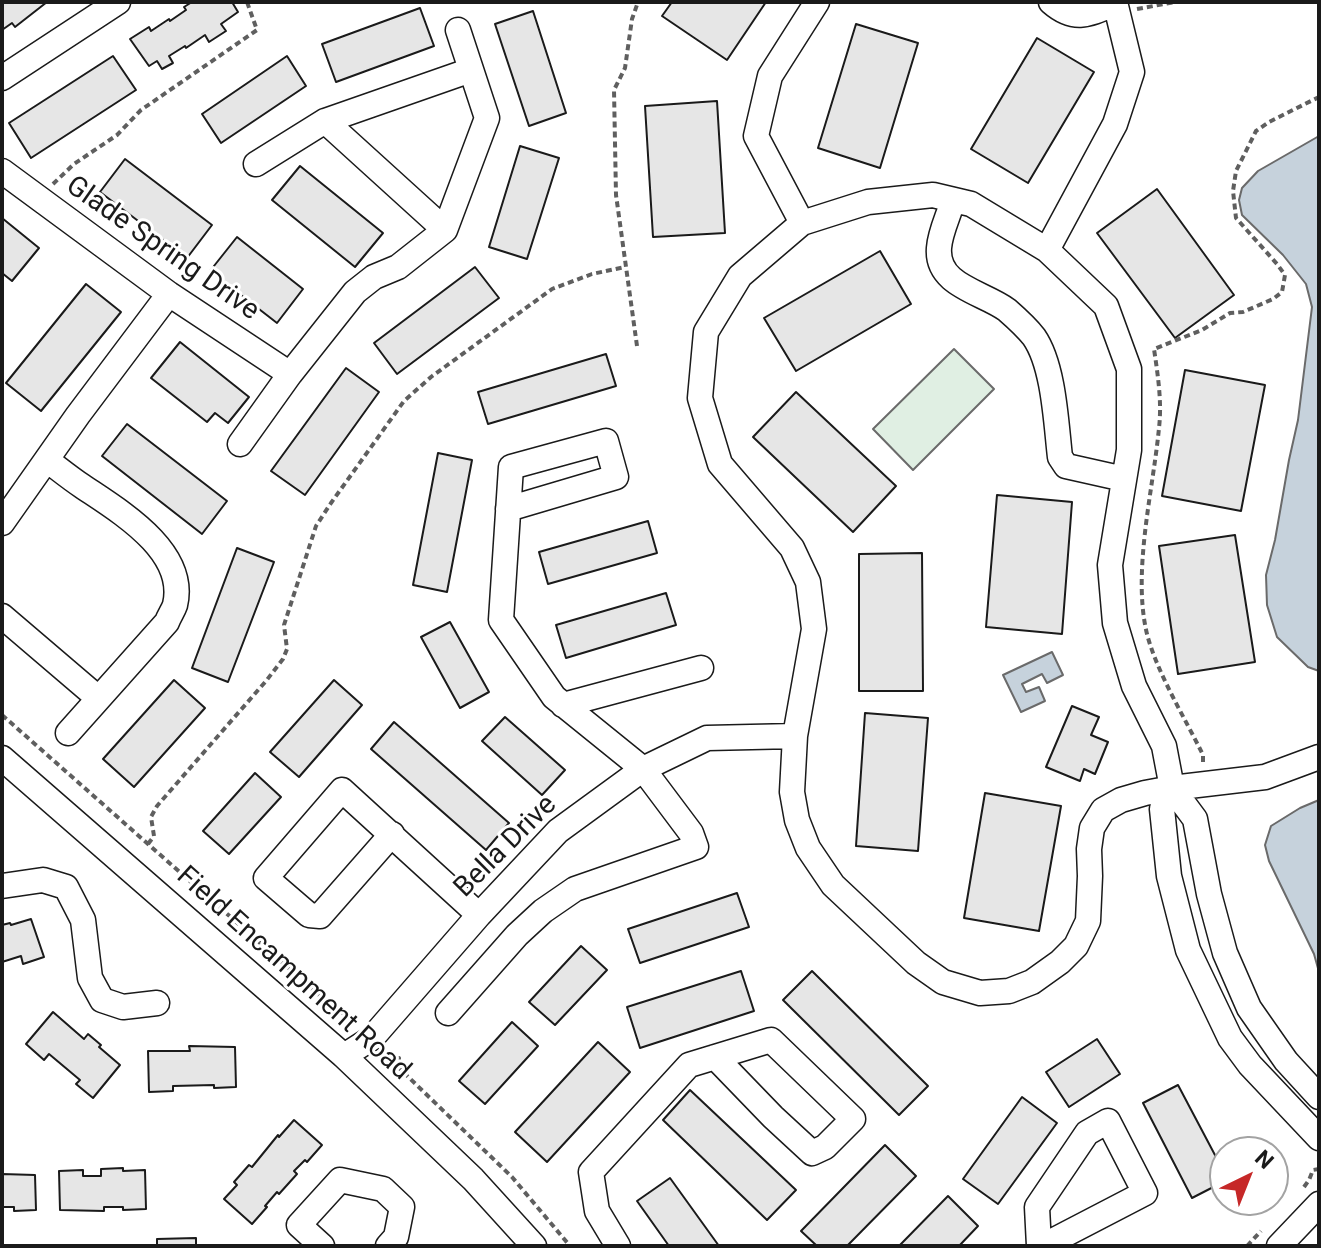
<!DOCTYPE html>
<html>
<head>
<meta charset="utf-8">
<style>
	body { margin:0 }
	#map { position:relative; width:1321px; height:1248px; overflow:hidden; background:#fff; font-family:Roboto,sans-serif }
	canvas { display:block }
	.frame { position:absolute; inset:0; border:4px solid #1a1a1a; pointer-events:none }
	.north { position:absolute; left:1209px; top:1136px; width:80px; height:80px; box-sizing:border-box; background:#fff; border:2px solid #a3a3a3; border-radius:50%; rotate:43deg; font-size:22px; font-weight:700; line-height:32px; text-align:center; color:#1a1a1a }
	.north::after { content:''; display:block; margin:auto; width:28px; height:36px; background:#c62828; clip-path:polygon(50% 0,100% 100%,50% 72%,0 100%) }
</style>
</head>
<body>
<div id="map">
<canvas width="1321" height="1248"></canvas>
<div class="frame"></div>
<div class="north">N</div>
</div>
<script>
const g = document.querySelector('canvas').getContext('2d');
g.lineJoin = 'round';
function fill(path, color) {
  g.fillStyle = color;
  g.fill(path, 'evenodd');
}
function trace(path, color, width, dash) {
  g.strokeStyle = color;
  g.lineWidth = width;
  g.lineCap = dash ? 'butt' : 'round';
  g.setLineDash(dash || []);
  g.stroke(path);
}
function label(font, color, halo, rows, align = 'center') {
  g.font = font + ' Roboto,sans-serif';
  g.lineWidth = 6;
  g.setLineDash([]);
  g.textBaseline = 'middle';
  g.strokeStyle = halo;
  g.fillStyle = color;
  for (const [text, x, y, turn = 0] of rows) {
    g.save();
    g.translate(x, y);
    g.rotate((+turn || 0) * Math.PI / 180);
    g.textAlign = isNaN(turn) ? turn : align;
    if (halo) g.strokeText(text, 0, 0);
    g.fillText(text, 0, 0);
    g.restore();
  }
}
const green = new Path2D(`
	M954 349 994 389 913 470 873 429Z`);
fill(green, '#e0efe3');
trace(green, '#6a6a6a', 2);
const water = new Path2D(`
	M1319 136V671L1308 667 1277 637 1267 605 1266 575 1275 540 1289 460 1298 420 1312 307 1306 284 1283 255 1242 215 1239 200 1242 188 1258 171Z
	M1052 652 1063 675 1047 683 1042 674 1022 684 1026 692 1039 687 1045 701 1021 712 1003 675Z
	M1319 800V972L1314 954 1269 861 1265 845 1271 826 1300 808Z`);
fill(water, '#c6d2dc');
trace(water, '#6a6a6a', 2);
const building = new Path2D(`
	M2 2H47L15 27 12 23 2 30Z
	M192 2H232L238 12 221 24 226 31 209 42 205 35 186 48 185 46 169 56 173 63 162 69 157 61 149 66 130 39 149 27 151 31 169 19 170 21 186 10 184 7Z
	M672 2H766L727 60 662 16Z
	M420 8 434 46 336 82 322 44Z
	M533 11 566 113 529 126 495 24Z
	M856 24 918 43 880 168 818 148Z
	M1037 38 1094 72 1028 183 971 149Z
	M113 56 136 90 31 158 9 123Z
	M287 56 306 86 221 143 202 114Z
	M717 101 725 233 653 237 645 106Z
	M520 146 559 158 527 259 489 247Z
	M125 159 212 225 187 258 100 192Z
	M300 166 383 233 355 267 272 200Z
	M1157 189 1234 295 1175 338 1097 233Z
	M2 218 39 248 12 281 2 273Z
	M237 237 303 289 277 323 210 271Z
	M880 251 911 304 796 371 764 318Z
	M475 267 499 298 397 374 374 343Z
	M86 284 121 312 41 411 6 383Z
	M180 342 249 397 228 423 215 413 207 422 151 378Z
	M606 354 616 386 488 424 478 392Z
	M346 368 379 392 305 495 271 471Z
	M1185 370 1265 385 1241 511 1162 496Z
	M796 392 896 486 853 532 753 437Z
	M127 424 227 501 202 534 102 456Z
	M438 453 472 460 447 592 413 585Z
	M997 495 1072 502 1062 634 986 627Z
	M648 521 657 553 548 584 539 552Z
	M1235 535 1255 662 1178 674 1159 546Z
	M237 548 274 562 228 682 192 668Z
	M922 553 923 691H859V554Z
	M666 593 676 625 566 658 556 625Z
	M450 622 489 692 460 708 421 637Z
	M174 680 205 708 134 787 103 759Z
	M334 680 362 705 299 777 270 752Z
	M1072 706 1099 717 1091 735 1108 742 1095 774 1084 769 1080 781 1046 767Z
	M865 713 928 718 918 851 856 846Z
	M505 717 565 770 542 795 482 741Z
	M394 722 509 823 486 850 371 749Z
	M255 773 281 797 229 854 203 831Z
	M985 793 1061 806 1039 931 964 918Z
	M737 893 749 927 640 963 628 929Z
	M31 919 44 957 23 964 21 956 2 962V925L10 923 11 925Z
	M581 946 607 970 555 1025 529 1002Z
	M741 971 754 1011 640 1048 627 1007Z
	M812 971 928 1086 899 1115 783 1000Z
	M53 1012 84 1039 88 1034 101 1045 99 1047 120 1065 93 1098 76 1084 80 1080 49 1054 44 1060 26 1044Z
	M512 1022 538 1046 485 1104 459 1081Z
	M1097 1039 1120 1074 1069 1107 1046 1072Z
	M598 1042 630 1072 547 1162 515 1132Z
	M189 1046 235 1047 236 1087 214 1088V1085L173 1086V1091L149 1092 148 1051H190Z
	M1178 1085 1225 1174V1181L1192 1198 1143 1103Z
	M690 1090 796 1190 767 1220 663 1120Z
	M1022 1097 1057 1123 998 1204 963 1179Z
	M294 1120 322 1145 307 1162 305 1160 294 1171 297 1174 279 1194 277 1192 265 1206 267 1207 252 1224 224 1199 237 1185 234 1182 249 1165 252 1167 278 1135 279 1137Z
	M885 1145 916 1176 847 1246H817L801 1231Z
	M123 1168V1171L145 1170 146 1209 123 1210V1207H104V1211L60 1210 59 1171 83 1170V1176H101V1169Z
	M2 1174 35 1175 36 1210 14 1211V1207H3L2 1209Z
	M670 1178 719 1246H669L637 1201Z
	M948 1196 978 1226 959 1246H899Z
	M196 1238V1246H157V1239Z`);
fill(building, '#e6e6e6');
trace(building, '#1a1a1a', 2);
const minor = new Path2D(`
	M1051 2C1075 23 1090 14 1116 3
	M2 78 118 2
	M325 121 445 230
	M256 164 325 121 471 70
	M2 171 169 294 290 374
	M953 200C949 215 940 232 939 248 936 286 983 292 1007 310 1015 317 1027 328 1034 337 1054 366 1056 423 1060 457L1066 466 1124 479
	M802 223 756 136 770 76 817 2
	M1047 250 1115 124 1132 72 1115 2
	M240 444 290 374 355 292 374 277 398 267 445 230 487 118 458 30
	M47 460C59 469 70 478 82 486 119 511 188 551 175 605 173 611 169 616 167 622L68 733
	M2 523 78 415 169 294
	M2 616 98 698
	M563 705 701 668
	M1319 757 1265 777 1172 788 1145 793 1121 800 1103 810 1092 828 1089 849 1090 876 1088 921 1076 946 1060 962 1032 982 1009 991 980 993 943 982 916 963 833 885 808 848 797 820 792 792 795 736 814 629 808 582 792 548 720 464 700 398 706 332 740 276 802 223 868 202 933 195 971 204 1047 250 1106 306 1129 369V450L1110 565 1115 623 1134 686 1164 746 1172 788 1195 819 1209 894 1225 953 1249 1008 1286 1061 1319 1097
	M2 758 344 1056 473 1179 534 1246
	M1172 788 1162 809 1169 876 1188 950 1230 1038 1250 1065 1319 1138
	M392 834 320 916 309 915 266 878 342 790 479 915
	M2 886 43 880 66 887 83 920 90 978 102 1000 123 1007 157 1003
	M448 1013 517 935 543 911 575 889 696 847 691 833 643 769 554 697 501 620 511 467 606 441 616 477 508 509
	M344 1056 372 1038 479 915 558 831 643 769 707 738 795 736
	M322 1246 299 1225 340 1180 383 1189 402 1207 396 1237 388 1246
	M618 1246 597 1211 591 1172 689 1065 771 1040 853 1119 825 1147 812 1153 773 1117 715 1057
	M1039 1246 1037 1207 1087 1133 1108 1121 1145 1193 1043 1246
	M1279 1246 1319 1204`);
trace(minor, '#1a1a1a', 27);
trace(new Path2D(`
	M1137 9 1175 2
	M53 184 74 164 117 135 141 110 257 30 247 2
	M637 346 616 195 614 90 625 68 632 19 638 2
	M2 715 337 1011 345 1014 355 1023
	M1203 762V755C1185 718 1157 673 1147 634 1132 572 1153 491 1159 428 1162 402 1158 376 1154 349L1202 330 1230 313 1243 312 1273 299 1282 292 1285 275 1277 264 1236 218 1233 191 1236 171 1256 131 1269 122 1319 97
	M148 844 154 836 151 817 157 806 266 681 283 659 287 649 284 625 316 526 331 503 404 401 431 377 552 289 592 274 625 267
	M388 1053 394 1059 399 1058V1068L512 1177 570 1246
	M1304 1187 1309 1180 1313 1170 1319 1169
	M1247 1246 1261 1231`), '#5f5f5f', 4, [6, 4]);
trace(minor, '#fff', 24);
label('28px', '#1a1a1a', '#fff', [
	["Glade Spring Drive",162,249,35],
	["Bella Drive",506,847,-45],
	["Field Encampment Road",293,974,42]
]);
</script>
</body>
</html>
